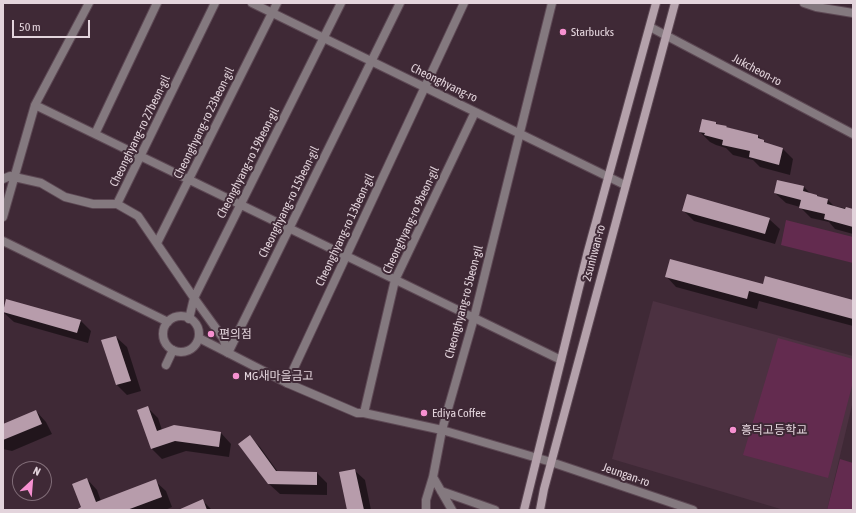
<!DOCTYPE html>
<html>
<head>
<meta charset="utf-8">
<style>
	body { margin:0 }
	#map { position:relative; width:856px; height:513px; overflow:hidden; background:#3f2936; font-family:"Asap Condensed",sans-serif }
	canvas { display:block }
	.frame { position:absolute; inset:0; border:4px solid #e3d4dc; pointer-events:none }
	.north { position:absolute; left:12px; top:461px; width:40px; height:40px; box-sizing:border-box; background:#3f2936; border:1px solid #816d78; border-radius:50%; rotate:26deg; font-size:11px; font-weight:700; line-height:16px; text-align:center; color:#e3d4dc }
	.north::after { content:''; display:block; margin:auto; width:14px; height:18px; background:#f690d0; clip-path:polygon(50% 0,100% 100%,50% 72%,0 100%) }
	.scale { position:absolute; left:12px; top:20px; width:78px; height:18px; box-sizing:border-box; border:2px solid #e3d4dc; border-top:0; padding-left:5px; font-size:12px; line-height:14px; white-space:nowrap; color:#e3d4dc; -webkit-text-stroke:3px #3f2936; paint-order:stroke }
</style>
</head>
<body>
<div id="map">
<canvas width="856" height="513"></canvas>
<div class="frame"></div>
<div class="north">N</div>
<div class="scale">50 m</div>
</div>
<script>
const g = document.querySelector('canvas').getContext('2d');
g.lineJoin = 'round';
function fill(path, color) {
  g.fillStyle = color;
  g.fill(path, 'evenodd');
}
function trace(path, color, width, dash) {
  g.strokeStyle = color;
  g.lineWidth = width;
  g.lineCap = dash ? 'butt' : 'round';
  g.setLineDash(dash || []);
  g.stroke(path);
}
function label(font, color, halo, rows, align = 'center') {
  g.font = font + ' "Asap Condensed","Noto Sans KR",sans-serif';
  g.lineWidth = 4;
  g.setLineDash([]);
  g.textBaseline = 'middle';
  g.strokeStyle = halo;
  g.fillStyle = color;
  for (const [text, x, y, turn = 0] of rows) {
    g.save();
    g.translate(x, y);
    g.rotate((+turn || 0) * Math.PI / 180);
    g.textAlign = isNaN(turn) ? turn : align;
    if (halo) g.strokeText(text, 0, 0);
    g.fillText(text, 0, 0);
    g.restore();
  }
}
fill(new Path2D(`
	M653 301 853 356V401L827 510H784L612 459Z`), '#4c3141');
fill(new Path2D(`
	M786 220 853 237V263L781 245Z
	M778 338 853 359V382L828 478 743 455Z
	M840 459 853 463V510H827Z`), '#632b4f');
fill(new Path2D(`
	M716 123 718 125 758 136 767 144 783 149 793 159 790 175 760 167 753 160 733 155 726 148 716 145 710 142 700 132Z
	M778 181 804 187 811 194 828 200 834 206 853 210V234L835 229 829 222 811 218 800 207 786 203 775 193Z
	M683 210 769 219 780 229 775 244 694 221Z
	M666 276 764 286 853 301V326L759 301 757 309 676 287Z
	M3 312 81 321 91 331 88 343 14 322Z
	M116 337 127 347 141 391 127 395 117 385Z
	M147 407 158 418 162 430 221 433 231 444 229 457 186 451 162 459 152 449 138 411Z
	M36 411 46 422 52 434 12 451 3 449V425Z
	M250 437 260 447 278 472 317 473 327 483V495L280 494 269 484Z
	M354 470 365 480 371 510H348Z
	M87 479 97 490 101 501 155 481 166 491 172 507 165 510H83Z
	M203 501 212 510H190Z`), '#0007');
fill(new Path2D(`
	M702 119 716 122V124L727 126 726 127 758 135V138L764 140V142L783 148 779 165 749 157 750 151 722 145 723 140 704 135 705 133 699 132Z
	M777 180 804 186 803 191 817 195V196L828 199 827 204 845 209 846 207 853 209V227L824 219 825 214 799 208 801 200 774 193Z
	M687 194 770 218 765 234 682 211Z
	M670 259 763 284 765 276 853 300V319L749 291 747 299 665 277Z
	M6 299 81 320 77 333 3 312Z
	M116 336 131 381 116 385 101 340Z
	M148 406 157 431 174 425 221 432 219 447 175 441 151 449 137 410Z
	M36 410 42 424 3 440V424Z
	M250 435 276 471 317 472V485L268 484 238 444Z
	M355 469 364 510H347L339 472Z
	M87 478 96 502 156 479 162 497 127 510H76L81 507 72 484Z
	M203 499 207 510H178Z`), '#b79cab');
const minor = new Path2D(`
	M252 3 625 185
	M804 3 816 7 853 13
	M35 105 561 360
	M95 134 157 3
	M3 179 10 176 41 183 65 197 93 204H117L138 216 194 298 223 338 228 353
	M117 204 215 3
	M3 217 35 105 89 3
	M157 243 277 3
	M189 319 194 298 341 3
	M228 353 400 3
	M166 365 173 350
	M287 383 464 3
	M364 413 395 280 475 112
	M433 477 452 510
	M441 491 495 510
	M426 510V500L433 477 442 430 474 318 552 3`);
const tertiary = new Path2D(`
	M650 27 853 134
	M3 241 168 322
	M163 334a18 18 0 1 1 36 0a18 18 0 1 1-36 0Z
	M199 338 287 383 357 413H364L442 430 551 462 693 510`);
const secondary = new Path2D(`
	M524 510 588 251 656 3
	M540 510 544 489 675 3`);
trace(minor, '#5d4854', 10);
trace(tertiary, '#5d4854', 10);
trace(secondary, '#5d4854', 10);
trace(minor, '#84797f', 8);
trace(tertiary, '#84797f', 8);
trace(secondary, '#b4a1ab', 8);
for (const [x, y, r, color] of [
	[563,32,4,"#f690d0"],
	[211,334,4,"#f690d0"],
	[236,376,4,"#f690d0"],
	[424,413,4,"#f690d0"],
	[733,430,4,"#f690d0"]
]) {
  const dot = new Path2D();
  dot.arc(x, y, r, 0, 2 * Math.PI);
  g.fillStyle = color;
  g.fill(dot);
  trace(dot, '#3f2936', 1.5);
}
label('12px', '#e3d4dc', '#3f2936', [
	["Starbucks",571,32],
	["편의점",219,334],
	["MG새마을금고",244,376],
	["Ediya Coffee",432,413],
	["흥덕고등학교",741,430]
], 'left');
label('12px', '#e3d4dc', '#3f2936', [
	["Jukcheon-ro",757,70,28],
	["Cheonghyang-ro",444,83,26],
	["Cheonghyang-ro 23beon-gil",204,123,-64],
	["Cheonghyang-ro 27beon-gil",140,131,-64],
	["Cheonghyang-ro 19beon-gil",248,163,-63],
	["Cheonghyang-ro 15beon-gil",289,202,-64],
	["Cheonghyang-ro 9beon-gil",411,220,-65],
	["Cheonghyang-ro 13beon-gil",345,230,-65],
	["2sunhwan-ro",594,253,-75],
	["Cheonghyang-ro 5beon-gil",464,302,-75],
	["Jeungan-ro",626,475,19]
]);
</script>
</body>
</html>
